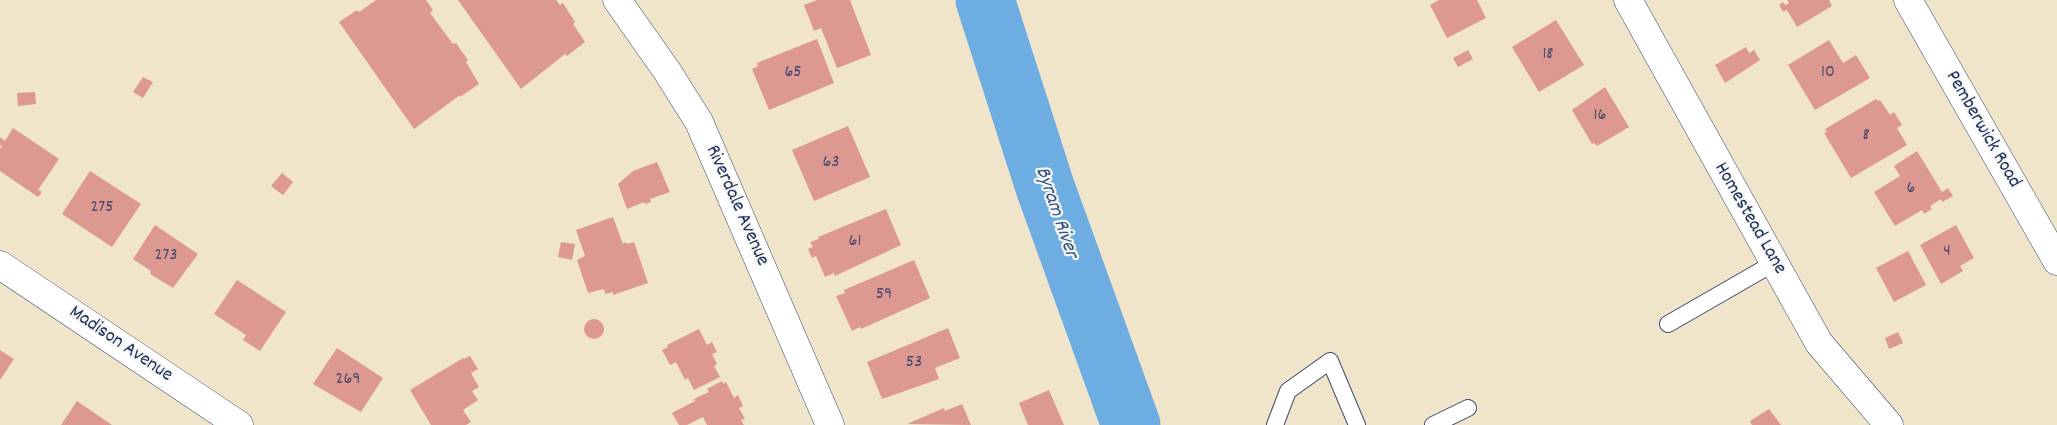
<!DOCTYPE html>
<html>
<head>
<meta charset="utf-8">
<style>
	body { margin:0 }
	canvas { display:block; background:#f0e4ca }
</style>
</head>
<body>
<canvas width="2057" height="425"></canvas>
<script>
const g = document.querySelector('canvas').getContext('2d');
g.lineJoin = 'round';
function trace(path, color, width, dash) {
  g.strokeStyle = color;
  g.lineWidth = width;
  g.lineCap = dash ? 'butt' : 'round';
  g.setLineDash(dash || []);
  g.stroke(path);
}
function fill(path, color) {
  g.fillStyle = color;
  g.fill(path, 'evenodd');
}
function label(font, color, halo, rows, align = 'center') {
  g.font = font + ' Dekko,sans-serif';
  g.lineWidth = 4.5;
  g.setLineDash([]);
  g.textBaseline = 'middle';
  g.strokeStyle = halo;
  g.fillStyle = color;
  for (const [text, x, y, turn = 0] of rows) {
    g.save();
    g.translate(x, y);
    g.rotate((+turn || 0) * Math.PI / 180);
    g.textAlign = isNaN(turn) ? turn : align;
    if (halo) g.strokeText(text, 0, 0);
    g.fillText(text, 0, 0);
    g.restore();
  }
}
trace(new Path2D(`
	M985 0 1045 187 1131 425`), '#6dade1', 59);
fill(new Path2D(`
	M376 0H426L433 10 430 13 453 44 456 43 468 60 466 62 479 84 460 97V95L414 129 339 22 357 10 359 12Z
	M458 0H556L560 5 563 3 575 22 573 24 585 42 567 56 565 54 521 89Z
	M817 0H850L871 55 837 68 821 28 814 31 804 5Z
	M1439 0H1477L1486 18 1447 38 1430 5Z
	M1787 0H1829L1832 6 1797 27 1787 10 1783 12 1779 5 1783 2 1785 5 1789 3Z
	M1556 20 1584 65 1539 92 1512 47Z
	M817 39 834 83 769 110 752 69 758 66 757 63Z
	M1829 40 1843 63 1856 55 1870 78 1815 110 1788 65Z
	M1746 47 1749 53 1754 50 1760 60 1725 83 1715 65Z
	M1468 50 1473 59 1458 67 1453 58Z
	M143 77 153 82 143 98 133 92Z
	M1605 87 1629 127 1597 146 1594 143 1592 144 1572 110Z
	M35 92 36 104 18 106 17 93Z
	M1876 99 1878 101 1880 100 1890 115 1894 112 1902 125 1897 128 1907 145 1851 178 1824 133 1827 132 1825 129Z
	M848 126 870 177 814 201 792 150Z
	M13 128 59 159 38 190 42 192 38 197 0 171V149L2 146 0 145V137L5 141Z
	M1917 151 1942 192 1948 188 1953 196 1942 202 1941 199 1930 206 1932 209 1924 214 1922 210 1895 226 1874 192 1900 176 1894 166Z
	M657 162 670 192 650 199 651 202 645 204 644 202 627 209 618 184 633 171Z
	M90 171 141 204 112 247 62 214Z
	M282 173 293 182 283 195 271 186Z
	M886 209 901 245 835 276 834 273 825 277 816 256 812 258 808 249 813 247 810 242 819 239 818 237Z
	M613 217 623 244 626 242 627 244 634 242 648 283 613 295V292L605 294 604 289 588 293 577 260 585 256 576 230Z
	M155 225 198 254 173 288 150 274 151 271 133 259Z
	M1956 225 1974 258 1960 266 1963 271 1941 284 1920 245Z
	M561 242 575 244 572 260 558 257Z
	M1908 251 1926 285 1894 302 1876 268Z
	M914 260 930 298 861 329 860 327 852 331 836 296 845 293 844 290Z
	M237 280 286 312 260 351 243 340 246 335 214 314Z
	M584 329a10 10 0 1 1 20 0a10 10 0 1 1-20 0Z
	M948 328 960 358 935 368 939 379 882 399 867 362Z
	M699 329 707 345 712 342 717 352 712 354 717 364 714 366 720 377 694 390 688 378 685 380 676 362 670 365 662 350 668 347 667 345Z
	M1898 332 1903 343 1889 349 1885 338Z
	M337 348 383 378 361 412 313 384Z
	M0 350 14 359 0 380Z
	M470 356 478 369 471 373 479 387 472 391 478 400 463 410 471 422 466 425H431L410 390 463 358 464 359Z
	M722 381 723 384 726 382 734 398 738 395 743 406 739 408 745 419 741 420 744 425H707L703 417 687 425H679L672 413 695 401 694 399 709 392 707 389Z
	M1049 390 1064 425H1028L1019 403Z
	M77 401 112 425H61Z
	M962 404 971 425 907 424 944 408 945 411Z
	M1769 409 1781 425H1752L1750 421Z`), '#dd9991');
const service = new Path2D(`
	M1668 324 1774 263
	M1275 425 1288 391 1330 361 1357 425
	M1433 425 1468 408`);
const minor = new Path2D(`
	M617 0 667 71 699 122 830 425
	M1628 0 1819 343 1889 425
	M1908 0 2057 261
	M0 265 239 425`);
trace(service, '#3b4a6e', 18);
trace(minor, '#3b4a6e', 29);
trace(service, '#fff', 16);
trace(minor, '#fff', 28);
label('18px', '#4c4a6b', null, [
	["18",1548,56],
	["65",793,74],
	["10",1828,74],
	["16",1600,117],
	["8",1866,137],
	["63",831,164],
	["6",1911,190],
	["275",102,209],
	["61",855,243],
	["4",1947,253],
	["273",166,257],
	["59",884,296],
	["53",914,364],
	["269",348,381]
]);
label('20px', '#1b2f5e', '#f6f6f2', [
	["Pemberwick Road",1982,130,60],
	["Riverdale Avenue",736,206,66],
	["Homestead Lane",1749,219,60],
	["Madison Avenue",120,345,34]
]);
label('italic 21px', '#345585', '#f6f6f2', [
	["Byram River",1055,213,71]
]);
</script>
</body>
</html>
